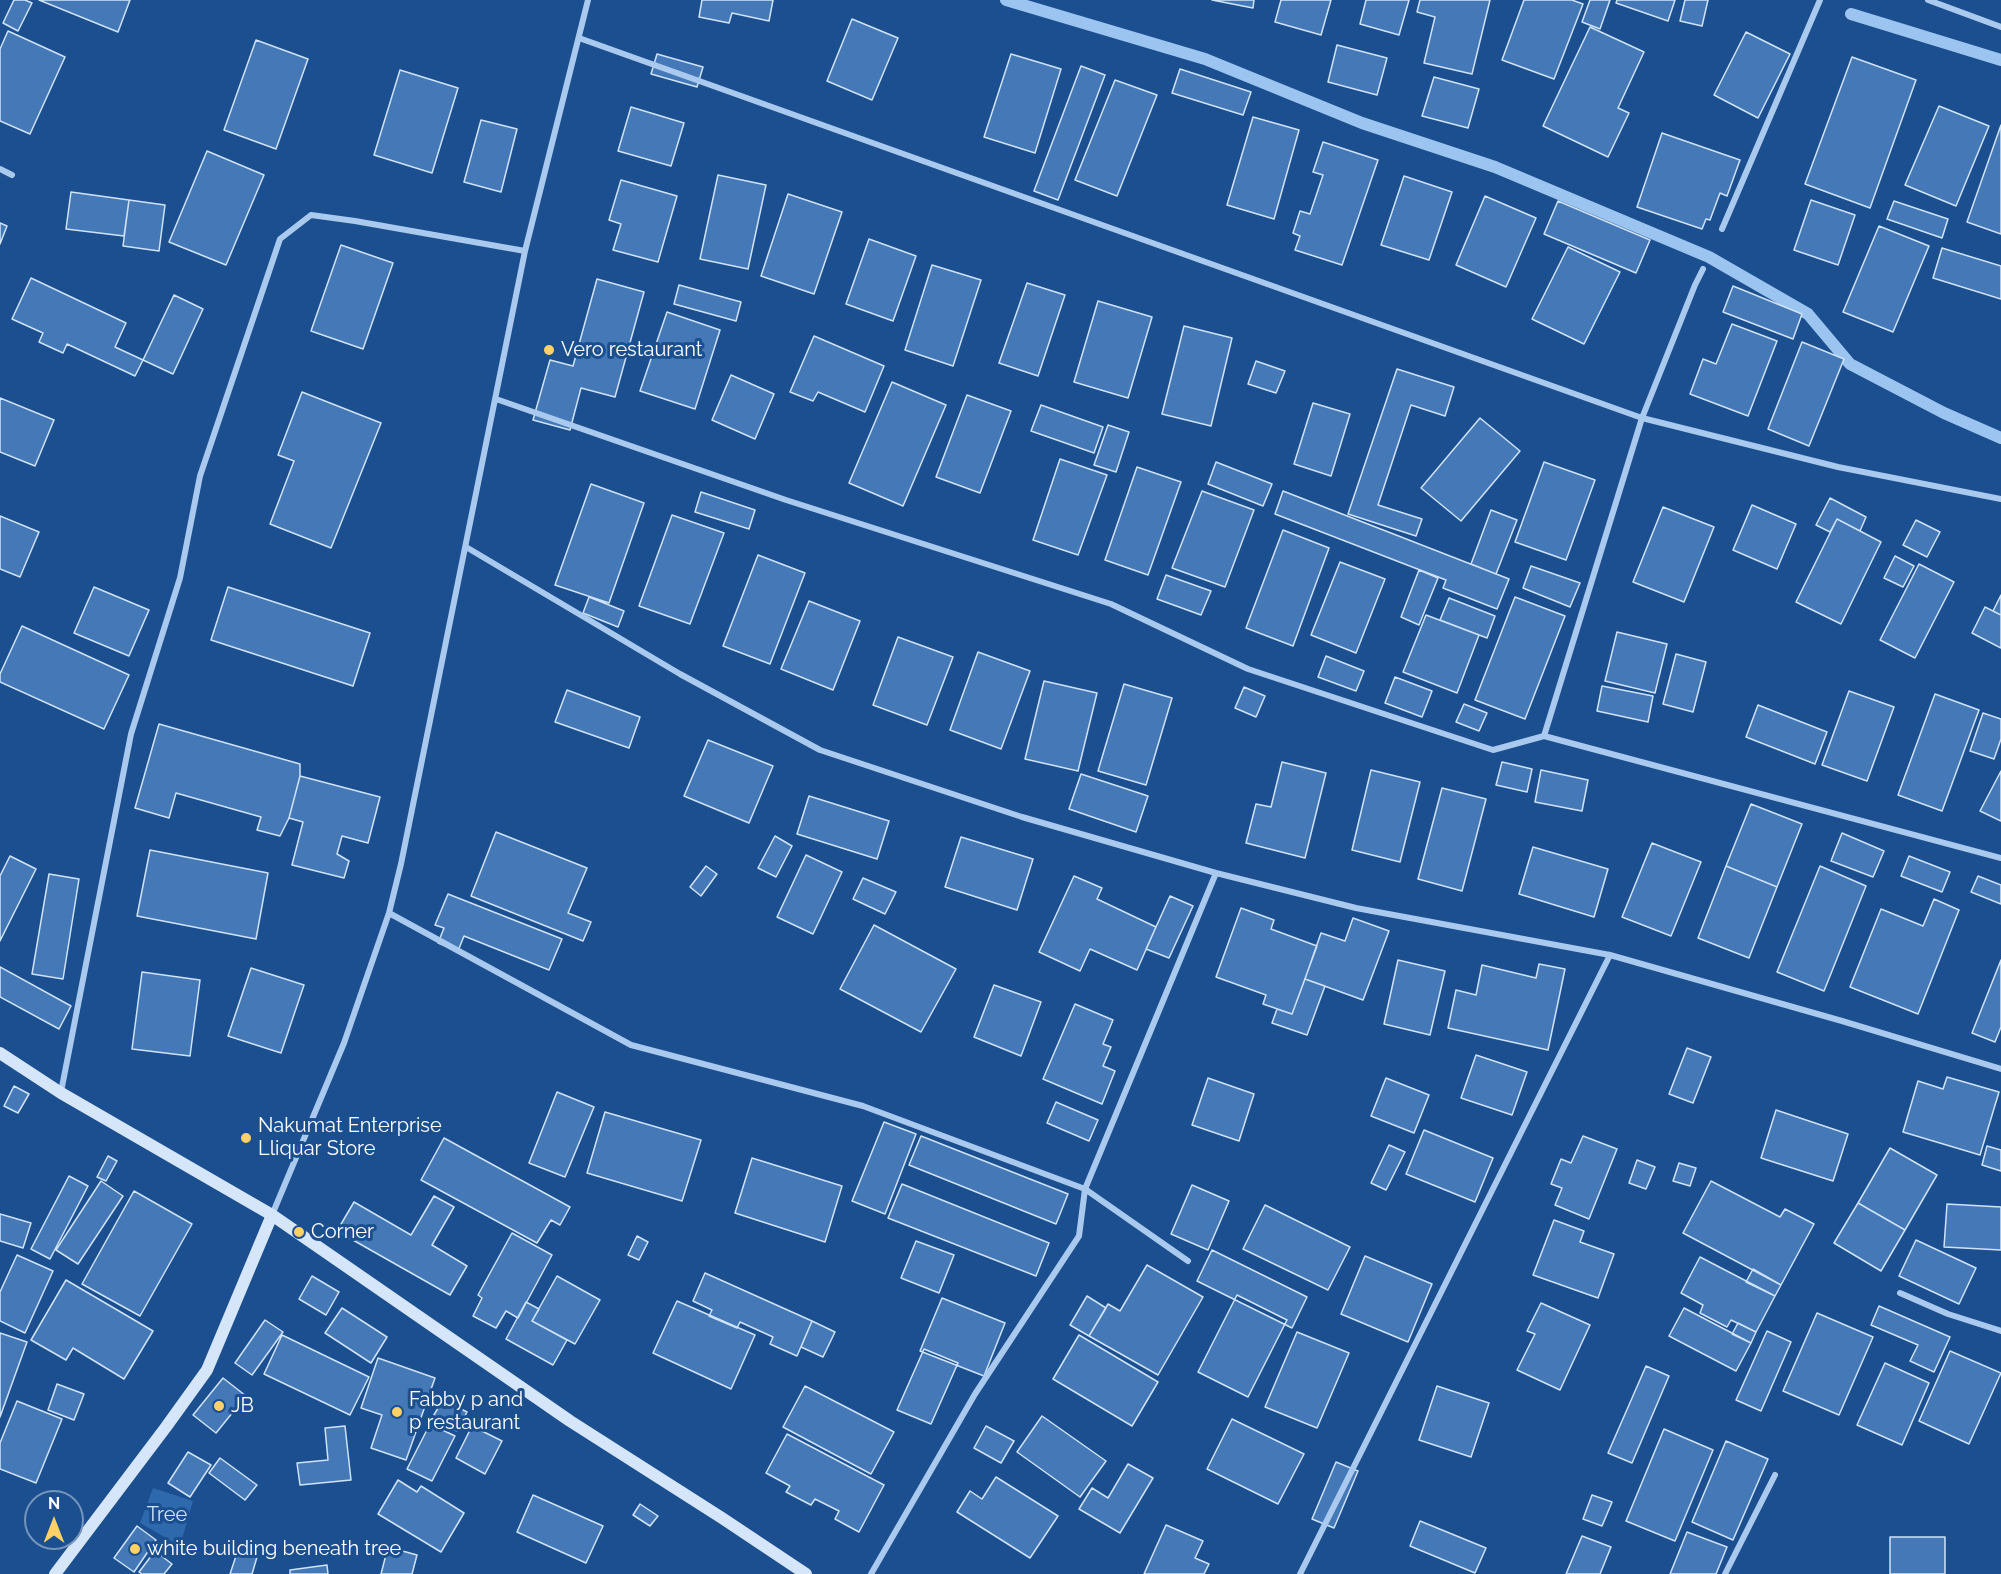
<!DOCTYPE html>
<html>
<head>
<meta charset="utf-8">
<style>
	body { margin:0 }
	#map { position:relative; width:2001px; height:1574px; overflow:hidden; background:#1b4f8f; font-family:Raleway,sans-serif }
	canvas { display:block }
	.north { position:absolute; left:24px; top:1490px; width:60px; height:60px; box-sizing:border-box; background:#1b4f8f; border:2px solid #7695bc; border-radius:50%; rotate:0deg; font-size:16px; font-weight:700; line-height:24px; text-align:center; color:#fff }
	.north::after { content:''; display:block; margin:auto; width:21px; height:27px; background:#ffd166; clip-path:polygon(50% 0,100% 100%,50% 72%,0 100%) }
</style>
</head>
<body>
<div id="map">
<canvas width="2001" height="1574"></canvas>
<div class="north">N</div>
</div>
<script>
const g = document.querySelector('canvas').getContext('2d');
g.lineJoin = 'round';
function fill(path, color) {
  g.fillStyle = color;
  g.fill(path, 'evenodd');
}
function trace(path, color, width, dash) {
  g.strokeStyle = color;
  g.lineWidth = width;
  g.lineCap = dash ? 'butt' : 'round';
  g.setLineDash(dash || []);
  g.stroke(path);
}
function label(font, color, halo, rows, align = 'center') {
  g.font = font + ' Raleway,sans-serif';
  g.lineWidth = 6;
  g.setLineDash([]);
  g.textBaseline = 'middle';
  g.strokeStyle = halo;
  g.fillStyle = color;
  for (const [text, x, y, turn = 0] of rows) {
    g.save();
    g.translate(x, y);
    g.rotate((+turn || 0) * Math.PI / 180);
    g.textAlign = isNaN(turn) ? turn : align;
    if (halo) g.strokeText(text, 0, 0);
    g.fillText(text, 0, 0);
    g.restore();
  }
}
fill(new Path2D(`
	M153 1488 193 1501 180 1546 140 1523Z`), '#2e69ad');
trace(new Path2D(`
	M1006 0 1205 59 1362 123 1495 167 1709 257 1808 314 1850 364 1944 413 2001 438
	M1851 14 2001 60`), '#9cc4f0', 12);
const building = new Path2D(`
	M14 0H25L32 3 18 31 3 23Z
	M39 0H130L118 32Z
	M702 0H773L769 21 732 13 729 23 699 17Z
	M1212 0H1254L1253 8Z
	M1281 0H1331L1321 35 1275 22Z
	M1366 0H1409L1399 35 1360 24Z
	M1420 0H1490L1472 74 1424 63 1435 17 1417 12Z
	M1524 0H1572L1583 4 1554 79 1502 60Z
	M1590 0H1610L1600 29 1582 22Z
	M1617 0H1675L1668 21 1616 3Z
	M1685 0H1708L1702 26 1680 21Z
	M852 19 898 38 872 100 827 81Z
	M1590 27 1644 52 1618 108 1629 113 1608 157 1543 126Z
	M8 31 65 57 30 134 0 121V49Z
	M1746 32 1790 54 1758 118 1714 95Z
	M256 40 308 59 276 149 224 130Z
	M1337 45 1387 58 1377 95 1328 82Z
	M657 54 703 67 697 87 651 74Z
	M1011 54 1061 69 1035 153 984 137Z
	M1852 57 1916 80 1870 208 1805 184Z
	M1081 66 1105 75 1058 200 1034 191Z
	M1180 69 1251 92 1243 115 1172 93Z
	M400 70 458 88 432 173 374 155Z
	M1434 77 1479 89 1468 128 1422 116Z
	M1115 80 1157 95 1117 196 1075 180Z
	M1939 106 1989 126 1956 206 1905 185Z
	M631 107 684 123 671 166 618 151Z
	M1253 117 1299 130 1274 219 1227 205Z
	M481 120 517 129 501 192 464 182Z
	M2001 125V234L1967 222Z
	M1662 133 1740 160 1727 196 1720 193 1710 220 1706 219 1702 229 1637 207Z
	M1323 142 1378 160 1342 265 1295 250 1300 236 1293 233 1300 211 1310 214 1323 175 1313 172Z
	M207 151 264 175 226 265 169 242Z
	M718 175 766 185 748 269 700 259Z
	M1404 176 1452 192 1429 260 1381 245Z
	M621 180 677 196 658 262 613 250 621 224 609 220Z
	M71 192 129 200 124 236 66 229Z
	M788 194 842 212 814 294 761 276Z
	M1485 196 1536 218 1506 287 1456 265Z
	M129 200 165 205 159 251 123 246Z
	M1811 200 1855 215 1838 265 1794 250Z
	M1558 201 1650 240 1636 273 1544 234Z
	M1894 201 1948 219 1942 238 1887 219Z
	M0 223 7 226 0 244Z
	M1879 226 1929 246 1893 332 1843 312Z
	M869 239 916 256 893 321 846 304Z
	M341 245 393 263 363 349 311 331Z
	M1568 247 1620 272 1584 344 1532 319Z
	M1942 248 2001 266V299L1933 278Z
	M932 265 981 280 953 366 905 350Z
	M31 278 126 323 115 347 143 360 135 376 67 344 63 353 39 342 43 333 12 319Z
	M597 279 644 292 615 397 581 388 570 430 533 420 550 360 573 366Z
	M1027 283 1065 295 1038 376 999 363Z
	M679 285 741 302 736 321 674 304Z
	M1733 286 1802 314 1793 339 1723 312Z
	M174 295 203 309 173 374 143 360Z
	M1098 301 1152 317 1128 398 1074 382Z
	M667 312 720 330 695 409 640 391Z
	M1732 324 1777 341 1748 416 1690 394 1703 359 1716 364Z
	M1184 326 1232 338 1211 426 1162 414Z
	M814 336 884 366 865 412 818 392 813 401 790 392Z
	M1802 342 1844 359 1809 446 1768 429Z
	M1256 361 1285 371 1276 393 1248 384Z
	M1397 369 1454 387 1445 416 1411 405 1378 505 1422 519 1416 536 1348 514Z
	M731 375 774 394 755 439 712 420Z
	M892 382 946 405 903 506 849 483Z
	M302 392 381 423 331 548 270 524 294 461 278 455Z
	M967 395 1011 411 980 493 936 477Z
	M0 398 54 420 35 466 0 452Z
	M1313 403 1350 414 1331 476 1294 464Z
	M1041 405 1103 427 1094 453 1031 431Z
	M1480 418 1520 451 1461 521 1421 488Z
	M1108 425 1129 432 1116 472 1094 465Z
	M1060 459 1107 475 1078 555 1033 540Z
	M1216 462 1272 484 1263 506 1208 484Z
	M1544 462 1595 480 1566 560 1515 542Z
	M1137 467 1181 482 1148 575 1105 560Z
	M591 484 644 503 609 603 555 585Z
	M1202 491 1254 510 1225 587 1172 568Z
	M1283 491 1509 579 1497 609 1443 588 1446 580 1275 514Z
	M701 492 755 510 749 529 695 512Z
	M1830 498 1866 517 1860 531 1837 519 1830 532 1816 525Z
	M1752 505 1796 524 1777 569 1733 550Z
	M1663 507 1714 527 1684 602 1633 582Z
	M1491 510 1517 520 1496 574 1471 564Z
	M672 515 724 533 690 624 639 606Z
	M0 516 39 532 20 577 0 569Z
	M1837 519 1881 542 1841 624 1796 602Z
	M1916 520 1940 532 1927 557 1903 545Z
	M1283 530 1329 548 1293 646 1246 628Z
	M758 555 805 573 770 664 723 646Z
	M1895 556 1914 566 1903 587 1884 578Z
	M1340 562 1385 579 1356 653 1311 635Z
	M1919 564 1954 582 1915 658 1880 640Z
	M1531 566 1580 583 1570 607 1523 588Z
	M1419 570 1438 578 1419 625 1401 617Z
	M1166 575 1211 591 1201 615 1157 599Z
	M94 587 149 610 129 656 74 633Z
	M228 587 370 633 353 686 211 640Z
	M2001 595V615L1993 611Z
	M589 597 624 611 618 627 583 613Z
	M1515 597 1565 616 1525 719 1475 700Z
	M1449 598 1495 616 1487 638 1440 620Z
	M809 601 860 621 833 690 781 669Z
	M1985 607 2001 615V648L1972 633Z
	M1426 615 1479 635 1457 693 1403 672Z
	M22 626 129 675 104 729 0 682V674Z
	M1617 632 1667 644 1655 693 1605 681Z
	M898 637 953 657 927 725 873 705Z
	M978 652 1030 671 1001 749 950 730Z
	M1676 654 1706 662 1693 712 1663 704Z
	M1326 656 1364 671 1356 691 1318 677Z
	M1395 677 1432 691 1422 717 1385 703Z
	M1044 681 1097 693 1078 771 1025 759Z
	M1124 684 1172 698 1146 785 1098 771Z
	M1602 686 1653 696 1648 722 1597 711Z
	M1244 687 1265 696 1256 717 1235 708Z
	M567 690 640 717 629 748 555 722Z
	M1849 691 1894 707 1867 781 1822 765Z
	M1935 694 1979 710 1942 811 1898 795Z
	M1464 704 1487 713 1479 731 1456 722Z
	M1758 705 1827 732 1815 764 1746 737Z
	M1983 713 2001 719V739L1994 759 1970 751Z
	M159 724 300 764V776L289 818 280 836 257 830 261 817 176 793 169 818 135 808Z
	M708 740 773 766 749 823 684 796Z
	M1282 762 1326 773 1305 858 1246 843 1256 804 1271 807Z
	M1502 762 1532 769 1527 792 1496 785Z
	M1371 770 1420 782 1400 862 1352 850Z
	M1541 770 1588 780 1582 811 1535 802Z
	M2001 771V821L1980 811Z
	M1081 774 1148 796 1136 832 1069 809Z
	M300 776 380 797 368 843 342 836 337 854 349 861 344 878 292 865 303 822 289 818Z
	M1442 788 1486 799 1462 891 1418 879Z
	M809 796 889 821 877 859 797 834Z
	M1751 804 1802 824 1777 887 1726 866Z
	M496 832 587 868 568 913 591 922 583 941 471 896Z
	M1842 833 1884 851 1873 877 1831 861Z
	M775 836 792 846 776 877 758 868Z
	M961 837 1033 859 1017 910 945 887Z
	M1652 843 1701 862 1671 936 1622 917Z
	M1533 847 1608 869 1594 917 1519 894Z
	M150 850 268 873 256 939 137 916Z
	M806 855 842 872 813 934 777 917Z
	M10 856 36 869 0 941V876Z
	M1909 856 1950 872 1942 892 1901 876Z
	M706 866 717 874 701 896 690 887Z
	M1726 866 1777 887 1749 958 1698 938Z
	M1820 866 1866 886 1824 991 1777 972Z
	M49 874 79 879 63 979 32 974Z
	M1074 876 1102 888 1097 899 1156 927 1137 970 1090 949 1080 971 1039 952Z
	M1978 876 2001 885V904L1971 892Z
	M863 878 896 892 885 914 853 899Z
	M448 894 562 939 549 970 464 936 458 951 438 943 444 928 435 925Z
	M1170 896 1193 906 1169 958 1146 949Z
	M1934 899 1959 910 1918 1014 1850 987 1881 909 1923 926Z
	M1241 908 1274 920 1271 929 1317 946 1292 1014 1263 1004 1266 995 1216 977Z
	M1353 918 1389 931 1363 1000 1305 979 1321 933 1345 941Z
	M874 925 956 969 921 1032 840 989Z
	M1398 960 1445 971 1430 1035 1384 1024Z
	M2001 960V1027L1995 1042 1972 1033Z
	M1539 964 1565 969 1548 1050 1448 1028 1456 990 1476 995 1482 965 1536 978Z
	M0 967 71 1006 59 1029 0 997Z
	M251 968 304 985 281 1053 228 1036Z
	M142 972 200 980 190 1056 132 1049Z
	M1305 979 1325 986 1307 1035 1272 1023 1277 1009 1292 1014Z
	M994 985 1041 1002 1021 1056 974 1037Z
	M1075 1004 1113 1020 1103 1044 1111 1047 1103 1066 1115 1071 1102 1104 1043 1079Z
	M1687 1048 1711 1057 1693 1103 1669 1094Z
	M1476 1055 1527 1072 1512 1115 1461 1098Z
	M1947 1077 1999 1092 1980 1155 1903 1132 1918 1081 1943 1089Z
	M1208 1078 1254 1094 1239 1141 1192 1125Z
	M1386 1078 1429 1095 1414 1133 1371 1116Z
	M14 1086 29 1094 18 1113 4 1106Z
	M557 1092 594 1107 565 1177 529 1163Z
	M1056 1102 1098 1120 1089 1141 1047 1123Z
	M1776 1110 1848 1134 1833 1181 1761 1158Z
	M605 1112 701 1140 682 1201 587 1173Z
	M884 1122 916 1134 885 1214 852 1201Z
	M1424 1130 1493 1158 1475 1202 1406 1174Z
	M921 1136 1068 1194 1056 1224 909 1165Z
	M1583 1136 1617 1149 1589 1219 1555 1205 1562 1188 1551 1184 1561 1159 1571 1163Z
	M444 1138 570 1207 560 1225 551 1220 537 1243 421 1180Z
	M1389 1145 1405 1152 1386 1190 1371 1183Z
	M1987 1146 2001 1150V1171L1982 1165Z
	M1890 1148 1937 1175 1905 1230 1858 1203Z
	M108 1156 117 1161 106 1181 97 1177Z
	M752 1158 842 1186 825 1242 735 1213Z
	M1637 1160 1655 1167 1646 1189 1629 1183Z
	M1679 1163 1696 1168 1690 1186 1673 1181Z
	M69 1176 88 1186 50 1259 31 1249Z
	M101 1181 123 1196 78 1264 56 1250Z
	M1711 1181 1780 1217 1785 1209 1814 1224 1781 1285 1683 1233Z
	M902 1184 1049 1243 1036 1276 888 1218Z
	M1192 1185 1229 1201 1208 1250 1171 1234Z
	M134 1191 192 1224 140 1316 82 1284Z
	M434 1196 454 1207 432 1245 467 1266 450 1295 337 1231 354 1202 411 1235Z
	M1858 1203 1905 1230 1881 1271 1834 1243Z
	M1947 1204 2001 1207V1250L1944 1247Z
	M1265 1205 1350 1247 1328 1290 1243 1249Z
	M0 1214 31 1223 23 1248 0 1241Z
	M1554 1220 1584 1231 1580 1242 1614 1254 1598 1298 1533 1275Z
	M512 1233 552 1255 518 1318 506 1311 496 1328 473 1316 482 1298 478 1295Z
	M637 1236 648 1242 639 1260 628 1255Z
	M1916 1240 1976 1268 1959 1304 1899 1276Z
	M916 1241 954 1255 939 1293 901 1278Z
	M1212 1250 1307 1297 1292 1328 1197 1281Z
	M17 1255 53 1271 25 1333 0 1321V1292Z
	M1365 1256 1432 1284 1408 1342 1341 1314Z
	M1700 1257 1775 1296 1756 1332 1731 1320 1727 1327 1700 1313 1703 1305 1681 1293Z
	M1147 1265 1203 1297 1158 1375 1089 1336 1108 1304 1120 1311Z
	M1753 1269 1781 1285 1775 1296 1746 1282Z
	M705 1273 812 1321 797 1356 770 1344 773 1337 740 1322 737 1328 709 1316 712 1310 693 1301Z
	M312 1276 339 1292 326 1315 299 1299Z
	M557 1276 600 1300 575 1344 532 1321Z
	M66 1280 153 1331 124 1379 73 1348 66 1360 31 1340Z
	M1237 1295 1287 1320 1248 1397 1198 1372Z
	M1087 1296 1106 1308 1089 1336 1070 1325Z
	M942 1298 1005 1323 984 1376 920 1351Z
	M677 1301 755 1335 731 1389 653 1353Z
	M526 1302 539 1309 532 1321 567 1340 553 1365 506 1339Z
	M1541 1303 1590 1325 1560 1390 1517 1370 1535 1334 1527 1331Z
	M1879 1306 1950 1337 1934 1372 1910 1361 1918 1345 1871 1325Z
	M342 1308 387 1337 371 1363 325 1333Z
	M1684 1308 1751 1343 1736 1371 1669 1336Z
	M1817 1313 1873 1337 1839 1415 1783 1391Z
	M265 1320 283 1332 252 1375 235 1363Z
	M812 1321 835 1332 823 1357 801 1347Z
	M1738 1323 1756 1332 1751 1343 1732 1334Z
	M1767 1331 1791 1342 1761 1411 1736 1400Z
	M1297 1332 1349 1353 1317 1428 1265 1407Z
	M0 1333 27 1342 0 1417Z
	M282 1335 369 1377 350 1415 264 1374Z
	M1079 1335 1158 1382 1132 1426 1053 1379Z
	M924 1349 958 1363 931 1424 897 1410Z
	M1950 1351 2001 1373 1969 1444 1919 1421Z
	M378 1358 435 1378 406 1460 371 1448 382 1415 361 1408Z
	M1885 1363 1929 1383 1902 1445 1857 1425Z
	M1646 1366 1669 1376 1632 1463 1608 1453Z
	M223 1378 246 1396 216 1433 193 1415Z
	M57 1384 84 1394 74 1420 48 1410Z
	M805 1386 894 1432 871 1474 783 1427Z
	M1437 1386 1489 1403 1471 1457 1419 1440Z
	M443 1400 467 1412 457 1431 432 1418Z
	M17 1401 62 1419 36 1483 0 1469V1443Z
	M1042 1416 1106 1461 1080 1497 1017 1452Z
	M1232 1419 1304 1454 1278 1504 1207 1469Z
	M430 1424 455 1436 432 1481 407 1469Z
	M345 1426 351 1480 300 1485 297 1463 328 1460 325 1428Z
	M472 1426 502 1441 485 1474 456 1458Z
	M986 1426 1014 1441 1001 1463 974 1448Z
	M1664 1429 1713 1450 1675 1541 1626 1521Z
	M787 1434 884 1485 859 1532 835 1519 839 1511 815 1499 811 1505 786 1492 790 1486 766 1473Z
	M1726 1441 1768 1459 1733 1540 1692 1522Z
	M188 1452 211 1465 190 1497 168 1483Z
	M220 1458 257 1485 245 1500 209 1473Z
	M1336 1462 1358 1471 1334 1528 1312 1519Z
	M1128 1464 1153 1478 1120 1533 1079 1509 1092 1488 1108 1498Z
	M996 1477 1058 1516 1030 1558 957 1512 970 1491 982 1499Z
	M398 1480 417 1492 421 1486 464 1513 441 1552 378 1514Z
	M533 1495 603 1526 586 1563 517 1532Z
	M1592 1495 1612 1502 1602 1526 1583 1519Z
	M640 1504 658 1516 650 1526 633 1515Z
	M1420 1521 1486 1548 1475 1573 1410 1546Z
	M1166 1525 1203 1541 1195 1558 1209 1564 1204 1574H1144Z
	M137 1526 156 1540 134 1572 114 1558Z
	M1687 1532 1727 1547 1716 1574H1670Z
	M1582 1536 1611 1547 1600 1574H1566Z
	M1890 1537H1945V1574H1890Z
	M388 1547 417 1555 412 1574H381Z
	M238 1550 257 1557 252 1574H230Z
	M155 1551 172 1564 164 1574H142L139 1572Z
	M327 1565 328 1574H290V1570Z`);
fill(building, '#4478b7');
trace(building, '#cfe3fa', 1.5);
trace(new Path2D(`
	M1928 0 2001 27
	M579 38 1642 418 1838 467 2001 499
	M0 169 12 175
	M1722 229 1820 0
	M496 399 786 500 1111 604 1248 669 1493 750 1544 736 2001 858
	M466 547 680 674 820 750 1022 817 1216 873 1356 908 1610 955 1842 1021 2001 1069
	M1544 736 1642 418 1695 285 1703 269
	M389 913 631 1045 863 1106 1085 1189 1188 1261
	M61 1092 131 734 180 578 200 476 280 239 311 215 355 221 525 251
	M272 1215 344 1043 389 913 401 864 525 251 588 0
	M1900 1293 1948 1314 2001 1331
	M871 1574 975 1394 1079 1236 1085 1189 1216 873
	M1300 1574 1610 955
	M1725 1574 1775 1475`), '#a9c9ee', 6);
trace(new Path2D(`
	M0 1053 61 1093 272 1215 570 1421 722 1518 806 1574
	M55 1574 166 1427 207 1370 272 1215`), '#d6e6fa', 12);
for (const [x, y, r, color] of [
	[549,350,6,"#ffd166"],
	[246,1138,6,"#ffd166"],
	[299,1232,6,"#ffd166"],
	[219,1406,6,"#ffd166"],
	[397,1412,6,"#ffd166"],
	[135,1549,6,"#ffd166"]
]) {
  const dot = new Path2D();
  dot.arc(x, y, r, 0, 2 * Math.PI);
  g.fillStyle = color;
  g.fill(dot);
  trace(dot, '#1b4f8f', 2);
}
label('20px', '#fff', '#1b4f8f', [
	["Vero restaurant",561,350],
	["Nakumat Enterprise",258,1126],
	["Lliquar Store",258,1149],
	["Corner",311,1232],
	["Fabby p and",409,1400],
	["p restaurant",409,1423],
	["JB",231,1406],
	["white building beneath tree",147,1549]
], 'left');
label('20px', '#cfe3fa', '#1b4f8f', [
	["Tree",167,1515]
]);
</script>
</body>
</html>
